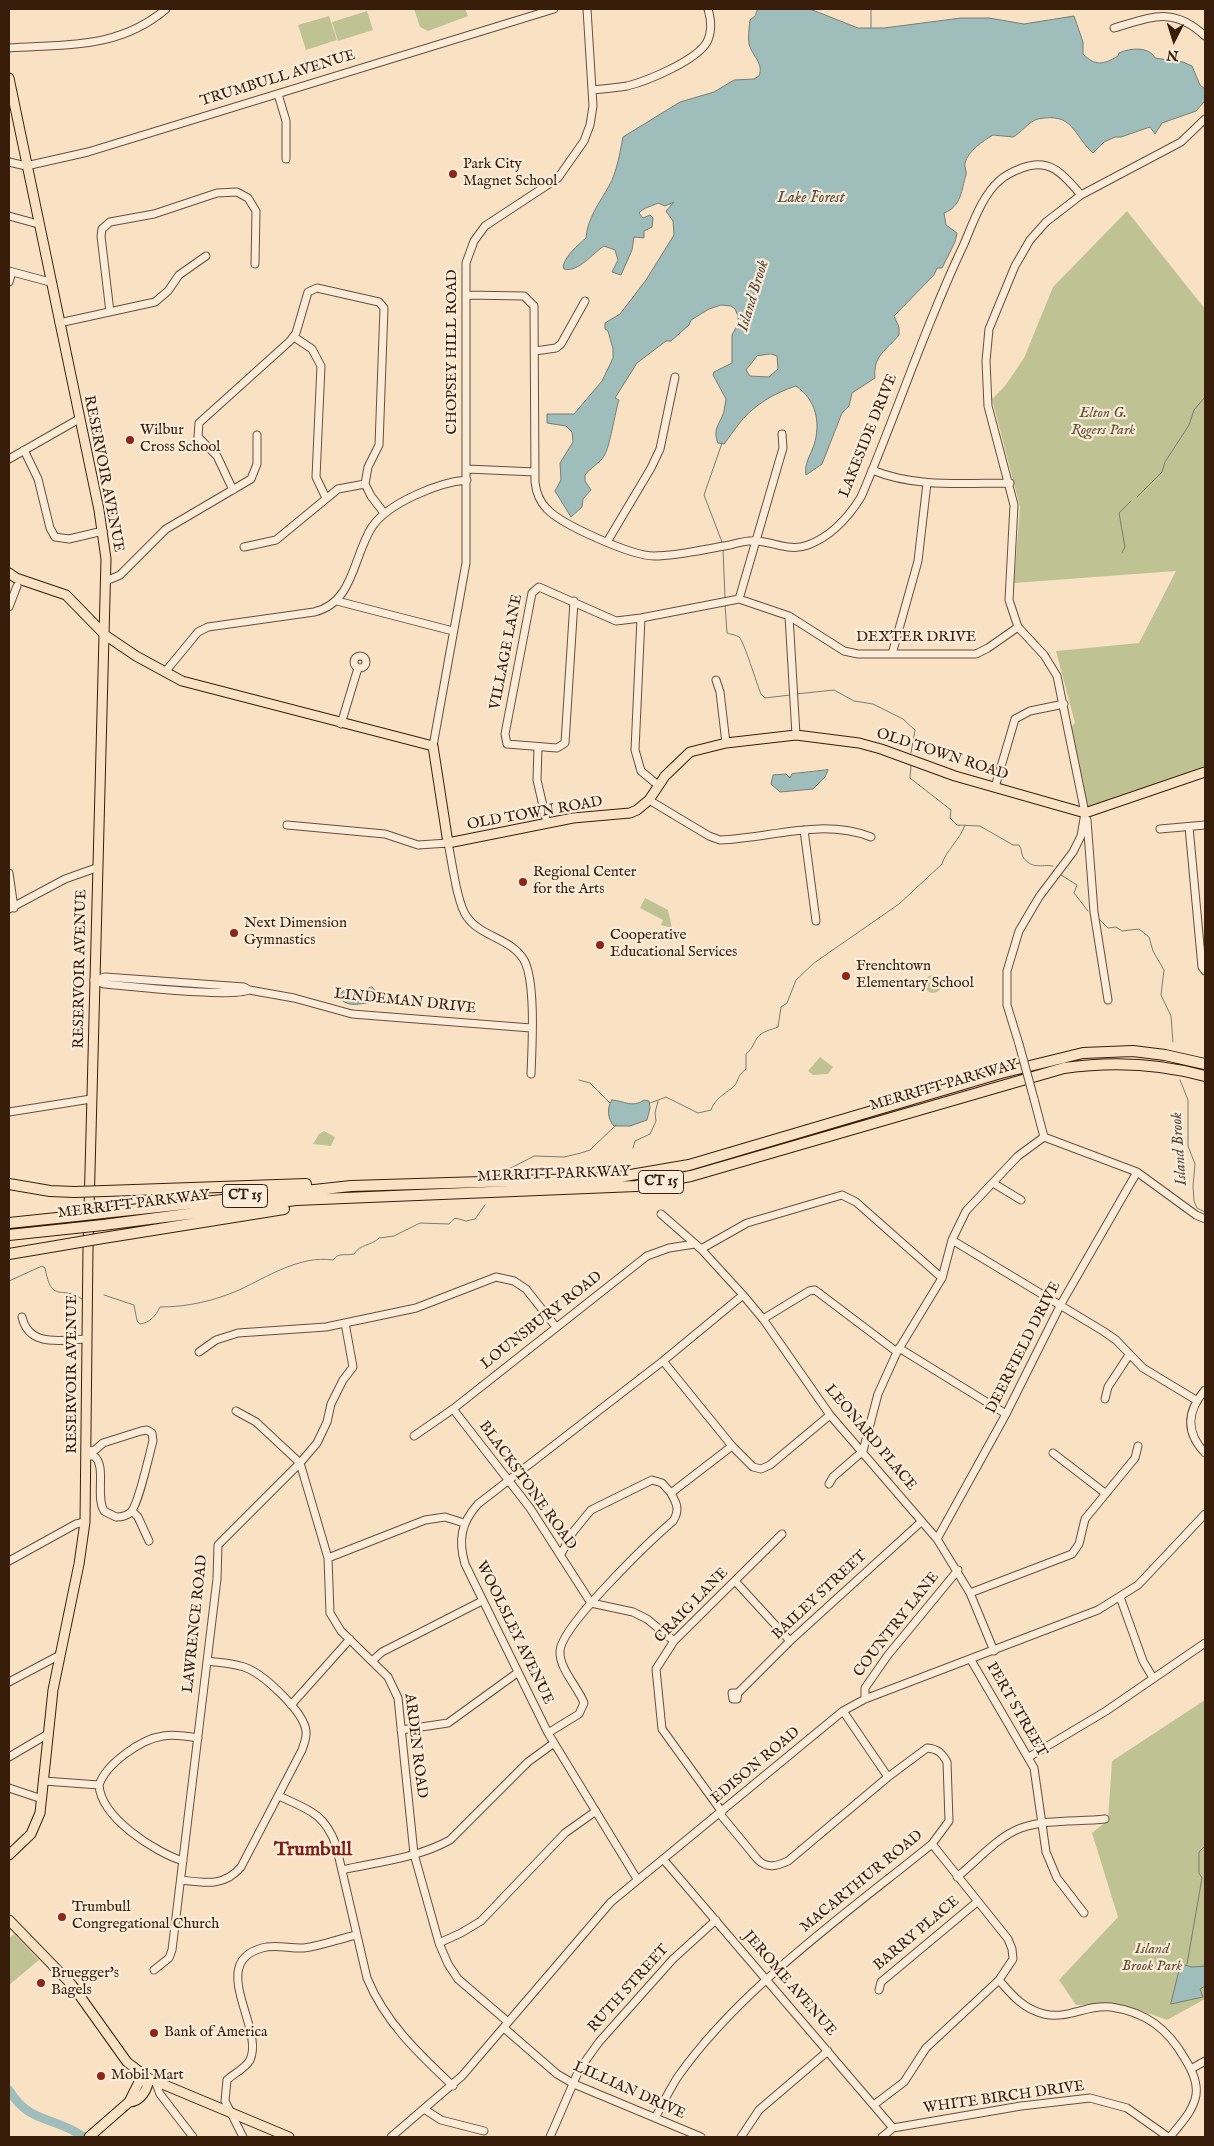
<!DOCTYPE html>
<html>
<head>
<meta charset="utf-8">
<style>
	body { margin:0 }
	#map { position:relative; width:1214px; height:2146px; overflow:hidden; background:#f9e2c4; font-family:"IM FELL English",serif }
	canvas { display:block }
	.frame { position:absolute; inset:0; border:10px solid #391d0b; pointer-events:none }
	.north { position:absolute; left:1149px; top:15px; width:50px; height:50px; -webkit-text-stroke:4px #fbecd9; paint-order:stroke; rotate:185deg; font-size:14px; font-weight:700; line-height:20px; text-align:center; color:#391d0b }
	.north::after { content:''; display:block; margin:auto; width:18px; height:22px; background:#391d0b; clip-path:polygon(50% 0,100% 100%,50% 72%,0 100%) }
</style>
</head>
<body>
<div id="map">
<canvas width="1214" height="2146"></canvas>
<div class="frame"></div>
<div class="north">N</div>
</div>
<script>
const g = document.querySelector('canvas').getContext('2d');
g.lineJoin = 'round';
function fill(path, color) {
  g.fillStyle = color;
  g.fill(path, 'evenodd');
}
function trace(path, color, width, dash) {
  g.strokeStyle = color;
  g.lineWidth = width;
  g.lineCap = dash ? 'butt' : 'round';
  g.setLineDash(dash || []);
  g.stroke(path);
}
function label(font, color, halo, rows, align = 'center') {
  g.font = font + ' "IM FELL English",serif';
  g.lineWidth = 4.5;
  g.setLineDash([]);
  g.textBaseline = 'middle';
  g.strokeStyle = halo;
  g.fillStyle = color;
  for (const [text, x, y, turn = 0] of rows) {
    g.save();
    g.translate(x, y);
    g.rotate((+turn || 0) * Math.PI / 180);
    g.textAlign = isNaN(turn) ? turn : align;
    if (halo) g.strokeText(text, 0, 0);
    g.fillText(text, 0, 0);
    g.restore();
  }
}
fill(new Path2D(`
	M414 9H465L468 16 428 31 420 27Z
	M367 11 373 30 338 41 332 22Z
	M329 16 337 40 306 50 298 25Z
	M1127 211 1205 309V771L1086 811 1070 728 1075 723 1056 651 1139 643 1176 571 1014 583 1020 507 992 399 1005 386 1024 358 1053 287Z
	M645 898 668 910 672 928 661 925 663 920 640 908Z
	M924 984a9 9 0 1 1 18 0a9 9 0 1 1-18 0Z
	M820 1057 833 1067 828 1074 813 1075 808 1071Z
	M324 1131 335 1137 331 1146 313 1144 319 1134Z
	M1205 1700V1999L1167 2020C1130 2006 1115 2003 1076 2005L1059 1980 1118 1917 1092 1833 1108 1820 1112 1761Z
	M14 1934 39 1960 9 1985V1938Z`), '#bfc394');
const water = new Path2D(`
	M758 9H810L858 28H884L961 18H989L1024 24 1074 16 1083 42V54C1095 66 1103 65 1118 56L1119 53C1130 48 1149 46 1155 58L1183 62 1192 66 1200 85 1205 89V101L1196 111 1162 123 1155 134 1150 127 1121 137H1115L1104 142 1093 153C1072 134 1074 112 1038 119 1029 121 1020 134 1013 137L993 135C983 141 968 151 965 163 964 167 967 171 966 175 961 190 962 206 944 213L946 225 957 233 955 242 942 268H937L934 275 894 316 899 327V335C886 351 873 355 875 378L852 393 849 406 842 413 822 464 806 475C804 464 810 456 814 445 821 422 816 400 796 386 774 393 752 406 738 425 733 431 729 438 724 444L718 443C712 428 720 425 724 411 725 407 725 403 726 399L713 375 714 372 732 363V335L738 324V316L735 309 731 306 721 305 709 309 691 320 689 325 671 341H666L637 363 615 398 619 400C615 412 610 447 604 456 600 463 590 468 585 475V481L591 490 583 499 582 507 571 517 555 491 561 480 560 463 573 442 572 432 566 426 547 423V414H574L602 381 613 358V349L608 331 605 329V323L620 314 646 280 674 235 673 221 666 211 674 202 665 206 658 203C651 207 644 207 639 213L643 218 650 215 653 218 652 227 644 231V238L634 237 632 250 621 275 612 272 618 260 615 250 604 246C593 253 578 273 564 269L563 266C567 254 576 247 586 238 587 219 600 202 609 186 617 172 620 152 623 137L680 102 714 92 734 80 754 79 759 76C764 63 752 56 749 44 748 36 749 28 750 20L755 16ZM771 354 777 356 778 369 769 377 750 376 746 370 757 356Z
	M828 770 825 777 813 789 780 792 771 784 773 775 786 774 790 778 792 774Z
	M372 987 379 995 378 1002C364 1001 349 1011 338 996L344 990 369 992V988Z
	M612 1100C625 1101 632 1108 644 1100L649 1101 650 1108 647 1120 630 1126H614C608 1120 606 1108 612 1100Z
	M1181 1964 1192 1967 1205 1966V1986L1200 1989 1203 1997 1171 2004Z`);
fill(water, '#9fbdba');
trace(water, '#767d74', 1);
trace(new Path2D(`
	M871 28V9
	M722 443 704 495 722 542
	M1137 497 1162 472 1165 462 1189 425 1194 410 1205 397
	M723 549 725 598
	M1122 553 1125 547 1119 513 1131 501
	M725 605 727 633C730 634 736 635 739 637 744 641 757 685 761 694L765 698 790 695
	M796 694 834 690 854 701 873 704 903 719 915 730 911 753
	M911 766 910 778 951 810 950 818 957 825 980 826 1013 845H1019C1022 849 1021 853 1023 857 1032 870 1041 864 1053 866
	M1061 875 1077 885 1074 893 1088 911
	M1099 919 1108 928 1116 927 1122 931 1139 929 1149 937 1153 951 1164 970 1161 995 1171 1016 1173 1042
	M579 1080 590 1083 610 1103
	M1180 1080 1188 1100V1146L1195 1164 1193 1186 1194 1201 1197 1208 1205 1212
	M650 1103 666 1097 698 1113 711 1110C715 1099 723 1095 732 1088 739 1083 736 1076 746 1069V1054C753 1048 753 1044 757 1038 762 1031 771 1030 778 1027L781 1007 787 1003 796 980 814 963 899 904 942 864C946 850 960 840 965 825
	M633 1148 635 1141 650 1134 656 1121 655 1113 658 1101
	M486 1173 511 1168 534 1156 564 1157 581 1153 590 1150 616 1125
	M9 1281 42 1266 45 1268C52 1305 60 1284 82 1299
	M104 1295 134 1305 137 1321 140 1324C149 1323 156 1316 160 1307 187 1307 214 1301 239 1290 267 1277 300 1255 333 1260 339 1252 345 1256 354 1254 360 1244 371 1246 379 1238L394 1236 420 1223 449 1224 455 1218 466 1221 475 1219 485 1205
	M1187 1964 1202 1878 1199 1873V1852L1205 1846`), '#767d74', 1);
trace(new Path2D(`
	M9 2090C29 2124 54 2116 84 2137`), '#9fbdba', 9);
const minor = new Path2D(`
	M1114 28C1152 17 1173 6 1205 36
	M9 48C67 44 119 49 166 9
	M592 90C604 89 615 88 627 86 647 81 696 61 707 42 712 32 711 19 708 9
	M278 94 286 121V159
	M9 162 26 166 88 152 554 9
	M9 216 38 224
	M9 271 50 282
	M9 282 12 272
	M466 295 524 296 534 306 535 482C536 492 539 501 547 509 562 525 632 556 654 556 679 556 705 549 730 545 738 543 748 540 756 541 775 542 789 552 808 545 832 536 848 518 861 497 897 413 925 326 964 244 973 223 982 196 999 181 1005 175 1014 171 1022 168 1050 157 1064 175 1081 195
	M110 312 101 236 102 229 110 222 154 214 217 193 237 192 248 198 256 211 255 264
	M59 323 155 302 168 291 179 275 206 256
	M294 337 312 349 321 366 316 477 326 498
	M535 351 556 348 561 344 585 301
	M24 450 38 479 50 528 55 537 69 539 103 531
	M9 459 79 419
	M467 469 535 472
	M872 470C916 488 963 483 1010 483
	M233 490 217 456 198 437 199 423 290 341 296 333 308 292 317 288 379 302 384 308 379 445 368 467 365 484 371 496 384 513
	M607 542 651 468 660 449 675 377
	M244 547 276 540 338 489 365 484
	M106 581 120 575 166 529 251 479 257 464V435
	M739 599 783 448 782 434
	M337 601 453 631
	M574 601 565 743 557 748 507 744 505 734 532 593 539 587 616 621 641 618 739 599 789 616 844 651 858 654H976L988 648 1018 627
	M9 607 17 586
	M789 616 796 735
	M641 618 635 750 641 771 659 786
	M892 654 918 561 927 483
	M354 662a6 6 0 1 1 12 0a6 6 0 1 1-12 0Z
	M165 672 198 632 208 627 314 612C354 603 353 556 372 527 388 503 439 482 467 480
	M716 680 720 692 726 743
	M341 724 358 668
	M433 746 466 563V263L474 241 485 226 558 178 584 141 590 125 593 106 587 9
	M538 747 537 780 547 823
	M995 787 1015 719 1030 711 1064 704
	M649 800 709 836 720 840C771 838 821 818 871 837
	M1087 820 1094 912 1108 1000
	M287 825 385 834 418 845 448 843C452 861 457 904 467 917 481 937 511 938 524 960 536 982 532 1047 531 1074
	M1189 827 1202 967 1205 971
	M1160 829 1205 825
	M804 830 816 921
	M9 873 14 908
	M9 909 65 879 96 868
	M94 980 105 977 244 987 249 990 294 998 352 1014 531 1028
	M94 980 104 984C130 986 231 998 249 990
	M1019 1044 1007 1005V971L1019 931 1039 897 1073 852 1081 836 1085 813 1057 676 1044 655 1018 627 1009 600 1014 505 988 406 986 361 989 329 1015 266 1030 240 1046 222 1081 195 1181 142 1205 119
	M1034 1099 1044 1137
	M9 1112 91 1099
	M1044 1137 1137 1172 1196 1215 1205 1219
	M993 1183 1021 1200
	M661 1214 701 1249 743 1295 763 1319 830 1415 937 1539 970 1593 994 1651
	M952 1240 1103 1331 1116 1340 1143 1368 1196 1400
	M701 1249 747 1223 842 1195 856 1202 942 1278
	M22 1317C29 1348 62 1340 86 1339
	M763 1319 809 1291 815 1290 897 1352
	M899 1348 1006 1414
	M199 1352 216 1340 238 1333 326 1327 416 1308 496 1277 514 1281 526 1289 556 1327
	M663 1361 732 1446 753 1467 761 1469 770 1465 830 1415
	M1205 1390C1187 1411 1185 1432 1205 1453
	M1105 1399 1108 1387 1129 1355
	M453 1409 530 1508 591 1603 633 1612 647 1619 674 1641
	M236 1411 256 1422 300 1463 328 1558 330 1613 341 1631 388 1677 398 1698 414 1854 439 1943 448 1964 458 1979 508 2022
	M414 1436 453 1409 647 1256 669 1248 695 1244
	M86 1451 95 1450 103 1443 141 1431 147 1430 152 1433 153 1441C149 1455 139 1503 131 1512 127 1516 122 1517 116 1517L104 1511C95 1496 107 1466 94 1456H86
	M1053 1453 1105 1493
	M829 1484 833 1477 863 1451 878 1394 897 1352 942 1278 952 1240 966 1211 1018 1156 1044 1137
	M132 1511 138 1517 149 1541
	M937 1539 1006 1414 1061 1304 1137 1172
	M561 1554 573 1532 591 1510 652 1480 662 1483 671 1493 732 1446
	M328 1558 425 1520 445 1517 464 1523
	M9 1561 76 1524 85 1522
	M735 1581 790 1641
	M970 1593 1072 1554 1079 1544 1085 1519 1135 1458 1138 1446
	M1120 1597 1143 1661 1153 1678
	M971 1660 1034 1768 1046 1852 1057 1878 1084 1913
	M372 1661 382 1652 482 1601
	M9 1682 60 1655
	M738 1693H732L733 1699H737L738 1693 790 1641 921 1522
	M865 1699V1688L888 1655 958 1570
	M291 1705 350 1639
	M843 1711 888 1777
	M401 1730 448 1723 517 1673
	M548 1733 579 1714 584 1703C578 1687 559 1669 560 1651 561 1626 651 1540 673 1521 680 1510 677 1504 671 1493
	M9 1757 48 1734
	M1029 1757 1106 1711 1205 1643
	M44 1781 99 1785
	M9 1788 42 1799
	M279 1796C309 1810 324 1813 336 1845L367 1978C385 2022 418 2053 453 2086
	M722 1812 662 1729 656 1669 674 1641 782 1534
	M663 1859 893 2128
	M183 1861C155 1852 101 1818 99 1785 106 1764 141 1739 163 1736 174 1734 186 1736 198 1738
	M342 1870C377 1862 418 1858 450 1840L528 1762 554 1743
	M957 1877C977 1861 997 1837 1021 1828 1047 1819 1078 1822 1105 1819
	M637 1879 548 1733 465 1564C458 1540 461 1523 478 1504L663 1361 743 1295
	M181 1880C205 1883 224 1887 241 1867L302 1750C304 1744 307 1737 306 1731 304 1712 266 1677 249 1669 237 1663 221 1663 207 1661
	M439 1943 461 1933 481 1921 565 1833 596 1811
	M154 1970 169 1958 172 1950 217 1579 218 1545 300 1463 317 1443 327 1422 331 1404 343 1380 353 1367 345 1323
	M999 1980C1012 1995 1023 2009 1044 2014 1067 2020 1087 2004 1111 2007 1146 2012 1168 2029 1185 2059 1192 2070 1198 2082 1196 2095 1193 2112 1180 2124 1170 2137
	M879 1990 881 1982 977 1902
	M504 2028 557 2074 574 2084 701 2137
	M1191 2069 1205 2061
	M155 2081 160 2094 193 2137
	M875 2104 904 2082 926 2048 999 1980 1013 1959 1012 1949 1008 1939 932 1844
	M424 2109 441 2120 484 2131
	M655 2118C662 2105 669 2091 677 2078 738 1990 848 1912 932 1844L949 1821 947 1762C942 1753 938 1749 927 1748L888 1777 788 1861C777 1866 768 1869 758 1860L720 1814
	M893 2128 1021 2106 1090 2098 1127 2108 1168 2137
	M243 2137 225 2101 227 2080C234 2073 245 2069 250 2060 265 2028 207 1963 262 1948 276 1944 290 1949 304 1948 321 1946 339 1939 356 1935
	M391 2137 462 2076 611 1902 843 1711 865 1699 1098 1610 1138 1585 1205 1514
	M550 2137 579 2070 599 2042 673 1959 716 1920
	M741 2137 759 2110 828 2051
	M882 2137 893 2128`);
const major = new Path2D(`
	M9 78 99 510 106 559 88 1248 85 1522 79 1564 53 1690 40 1813 31 1834 9 1855
	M9 573 16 578 66 595 105 635 136 656 182 681 433 746 448 843 573 818 630 813 637 810 649 800 665 776 690 752 726 743 796 735 859 743 881 749 955 776 1085 813 1205 772
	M9 1920 72 1985 127 2062 148 2078 289 2137
	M129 2102C140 2102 149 2089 148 2078
	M89 2137 129 2102 139 2082 148 2078`);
const highway = new Path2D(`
	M9 1184 50 1191 74 1192
	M105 1191 306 1184
	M103 1213 351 1186 613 1178 689 1165 1001 1073 1083 1053 1133 1051 1165 1055 1205 1064
	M9 1223 76 1216
	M103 1225 296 1200 636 1186 691 1176 1064 1068C1113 1061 1158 1063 1205 1076
	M9 1235 75 1228
	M97 1239 284 1209
	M9 1254 74 1243`);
trace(minor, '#694e39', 9);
trace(major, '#391d0b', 11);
trace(highway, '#391d0b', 12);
trace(minor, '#fbecd9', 7);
trace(major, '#f9e2c4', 9);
trace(highway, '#f9e2c4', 10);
const minorBridge = new Path2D(`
	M1019 1044 1034 1099`);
const highwayBridge = new Path2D(`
	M74 1192 105 1191
	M76 1216 103 1213
	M75 1228 103 1225
	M74 1243 97 1239`);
trace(minorBridge, '#694e39', 9, []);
trace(highwayBridge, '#391d0b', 12, []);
trace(minorBridge, '#fbecd9', 7);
trace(highwayBridge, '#f9e2c4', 10);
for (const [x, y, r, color] of [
	[453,174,5,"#8f2418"],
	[130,440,5,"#8f2418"],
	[523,882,5,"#8f2418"],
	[234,933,5,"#8f2418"],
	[600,945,5,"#8f2418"],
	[846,976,5,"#8f2418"],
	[62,1917,5,"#8f2418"],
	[41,1983,5,"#8f2418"],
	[154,2033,5,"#8f2418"],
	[101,2076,5,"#8f2418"]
]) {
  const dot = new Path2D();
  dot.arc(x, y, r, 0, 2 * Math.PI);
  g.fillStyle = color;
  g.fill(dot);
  trace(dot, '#fbecd9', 2);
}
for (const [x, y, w] of [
	[661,1182,45],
	[245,1196,45]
]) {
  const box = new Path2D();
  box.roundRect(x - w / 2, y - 11.5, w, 23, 4);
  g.fillStyle = '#fbecd9';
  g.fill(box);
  trace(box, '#391d0b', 1);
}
label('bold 14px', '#391d0b', null, [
	["CT 15",661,1182],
	["CT 15",245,1196]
]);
label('15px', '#391d0b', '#fbecd9', [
	["TRUMBULL AVENUE",278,79,-17],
	["CHOPSEY HILL ROAD",453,352,-90],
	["LAKESIDE DRIVE",869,436,-68],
	["RESERVOIR AVENUE",103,474,79],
	["DEXTER DRIVE",916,638],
	["VILLAGE LANE",507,652,-79],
	["OLD TOWN ROAD",942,755,18],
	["OLD TOWN ROAD",535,814,-10],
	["RESERVOIR AVENUE",81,969,-89],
	["LINDEMAN DRIVE",405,1002,6],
	["MERRITT PARKWAY",944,1086,-16],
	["MERRITT PARKWAY",554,1175,-2],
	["MERRITT PARKWAY",134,1205,-7],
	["LOUNSBURY ROAD",542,1321,-38],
	["DEERFIELD DRIVE",1024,1348,-63],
	["RESERVOIR AVENUE",73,1374,-90],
	["LEONARD PLACE",870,1438,50],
	["BLACKSTONE ROAD",527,1486,54],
	["BAILEY STREET",820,1596,-43],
	["CRAIG LANE",692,1606,-46],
	["LAWRENCE ROAD",196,1624,-84],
	["COUNTRY LANE",897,1625,-52],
	["WOOLSLEY AVENUE",514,1633,64],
	["PERT STREET",1016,1710,60],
	["ARDEN ROAD",415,1746,83],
	["EDISON ROAD",756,1766,-40],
	["MACARTHUR ROAD",862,1882,-39],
	["BARRY PLACE",917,1934,-40],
	["JEROME AVENUE",789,1984,49],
	["RUTH STREET",629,1989,-48],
	["LILLIAN DRIVE",629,2091,24],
	["WHITE BIRCH DRIVE",1004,2098,-8]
]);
label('15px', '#391d0b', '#fbecd9', [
	["Park City",463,165],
	["Magnet School",463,182],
	["Wilbur",140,431],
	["Cross School",140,448],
	["Regional Center",533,873],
	["for the Arts",533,890],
	["Next Dimension",244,924],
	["Gymnastics",244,941],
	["Cooperative",610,936],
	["Educational Services",610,953],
	["Frenchtown",856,967],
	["Elementary School",856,984],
	["Trumbull",72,1908],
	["Congregational Church",72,1925],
	["Bruegger's",51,1974],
	["Bagels",51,1991],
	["Bank of America",164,2033],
	["Mobil Mart",111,2076]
], 'left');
label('italic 15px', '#614f34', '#fbecd9', [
	["Elton G.",1103,414],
	["Rogers Park",1103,431],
	["Island",1152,1950],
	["Brook Park",1152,1967]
]);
label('italic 16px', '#584d40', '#fbecd9', [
	["Lake Forest",811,199],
	["Island Brook",754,296,-73],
	["Island Brook",1180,1149,-94]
]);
label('bold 20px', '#7a1f14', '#fbecd9', [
	["Trumbull",313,1851]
]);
</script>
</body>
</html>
